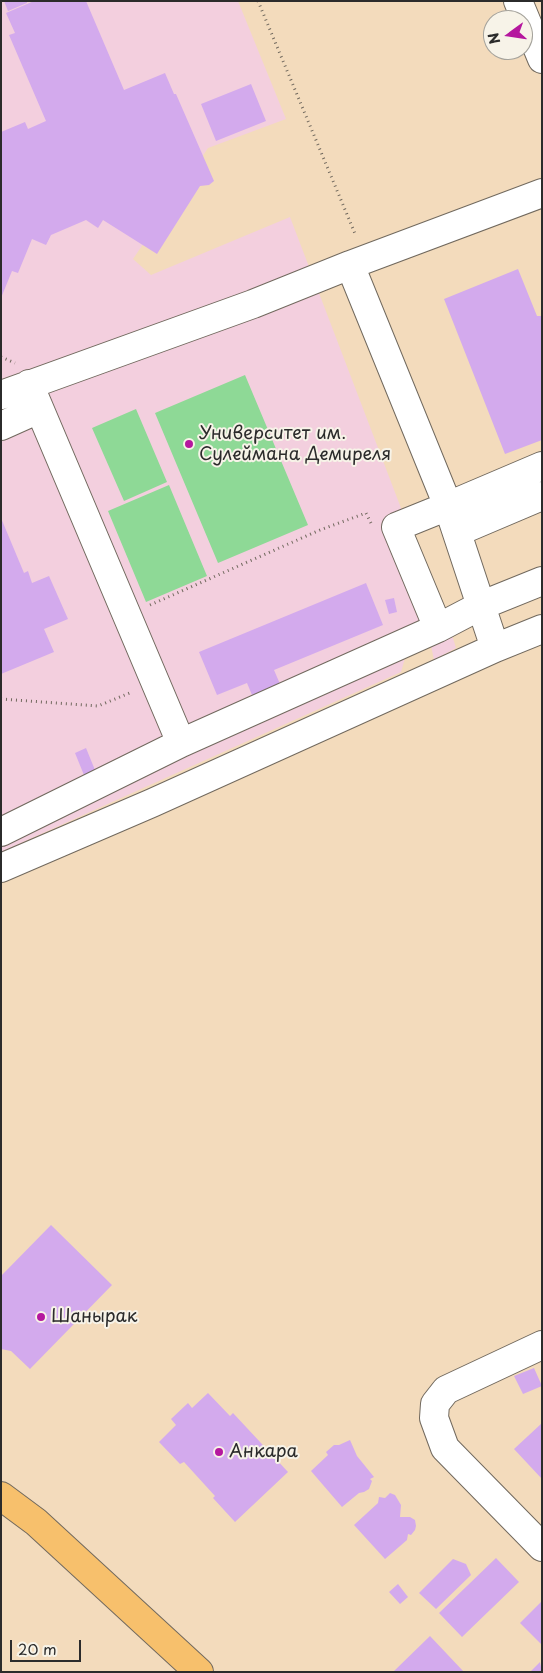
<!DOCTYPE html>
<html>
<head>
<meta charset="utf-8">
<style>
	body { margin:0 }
	#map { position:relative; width:543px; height:1673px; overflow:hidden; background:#f3dbbc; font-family:"Playpen Sans",sans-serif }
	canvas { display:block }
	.frame { position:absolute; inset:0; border:2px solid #2b2b2b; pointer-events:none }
	.north { position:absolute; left:483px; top:10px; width:50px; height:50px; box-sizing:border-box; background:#f7f3e8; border:1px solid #a5a39c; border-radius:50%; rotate:256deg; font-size:14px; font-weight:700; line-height:20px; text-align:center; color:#2b2b2b }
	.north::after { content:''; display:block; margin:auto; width:18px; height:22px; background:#b5179e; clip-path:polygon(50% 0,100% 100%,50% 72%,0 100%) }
	.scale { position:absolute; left:10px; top:1640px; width:71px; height:22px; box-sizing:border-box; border:2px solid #2b2b2b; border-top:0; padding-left:6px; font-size:15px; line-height:18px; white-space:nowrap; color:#2b2b2b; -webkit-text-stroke:4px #f7f3e8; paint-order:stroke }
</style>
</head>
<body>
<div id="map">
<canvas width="543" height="1673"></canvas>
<div class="frame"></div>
<div class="north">N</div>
<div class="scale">20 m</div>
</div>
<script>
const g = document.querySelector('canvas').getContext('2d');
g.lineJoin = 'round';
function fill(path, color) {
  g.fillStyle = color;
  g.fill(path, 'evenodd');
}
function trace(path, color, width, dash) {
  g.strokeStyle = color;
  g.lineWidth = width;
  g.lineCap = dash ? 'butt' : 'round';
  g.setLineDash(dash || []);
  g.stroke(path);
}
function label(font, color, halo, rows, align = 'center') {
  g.font = font + ' "Playpen Sans",sans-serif';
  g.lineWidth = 4;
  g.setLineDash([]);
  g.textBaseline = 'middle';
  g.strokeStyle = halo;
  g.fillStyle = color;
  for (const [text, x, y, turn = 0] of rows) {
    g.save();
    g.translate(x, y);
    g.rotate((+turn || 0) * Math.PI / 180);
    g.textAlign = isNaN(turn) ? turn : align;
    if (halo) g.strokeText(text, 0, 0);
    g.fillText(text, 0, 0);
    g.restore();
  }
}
fill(new Path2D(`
	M1 1H238L286 119 208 148 133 259 151 275 290 217 441 613 445 612 456 648 434 660 430 641 407 651 401 672 1 852Z`), '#f3cfde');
fill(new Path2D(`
	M245 375 308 525 218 563 155 413Z
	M136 409 167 482 124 501 92 428Z
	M169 485 207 576 146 602 108 511Z`), '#8ed996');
fill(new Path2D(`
	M4 1H27V3L8 11Z
	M34 1H86L124 90 165 73 174 94H176L214 181 209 185 200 186 157 254 103 220 98 228 86 220 51 235 46 245 32 239 18 273 12 271 1 298V132L25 122 28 129 46 121 9 35 15 33 6 13Z
	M251 84 266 121 216 141 201 104Z
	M518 269 537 316H542V440L505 454 444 299Z
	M1 518 24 573 28 571 32 583 49 576 68 619 44 629 54 652 1 674Z
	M366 583 383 625 274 670 280 684 252 695 247 683 217 695 199 652Z
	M394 598 397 612 389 614 385 600Z
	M86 748 97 775 86 780 75 753Z
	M51 1225 112 1285 30 1369 11 1351 1 1349V1276Z
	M534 1368 542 1386 523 1394 514 1376Z
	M208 1393 230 1416 233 1413 288 1472 235 1522 213 1498 215 1496 184 1462 180 1464 159 1442 176 1425 171 1419 188 1403 192 1408Z
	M542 1423V1479L514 1449Z
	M350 1440 357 1456 374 1477 370 1479 372 1481 369 1489 364 1492 359 1493 342 1507 311 1471 328 1455 326 1452 334 1445H339Z
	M390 1493 395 1495 401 1505 400 1517H410L415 1520 416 1526 415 1530 411 1535 408 1534 407 1540 385 1559 354 1525 378 1503 379 1497 385 1498Z
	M496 1558 519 1582 462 1637 439 1613Z
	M453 1559 466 1564 471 1575 436 1609 419 1593Z
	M398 1584 408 1597 400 1604 389 1592Z
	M542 1601V1645L520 1623Z
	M430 1636 464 1672H393Z
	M540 1662 542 1672H530Z`), '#d3aaed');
const minor = new Path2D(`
	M518 1 542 59
	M542 193 350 265 448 506 542 466
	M1 395 253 304 350 265
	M1 426 39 409
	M457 532 542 496
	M438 628 396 527 448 506 495 648
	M181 743 438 628 480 606 542 581
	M1 832 181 743 29 384
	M1 868 152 803 495 648 542 629
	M542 1345 446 1390 435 1404 434 1418 445 1448 542 1547`);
const major = new Path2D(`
	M1 1496 36 1522 199 1672`);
trace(minor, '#71695e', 30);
trace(major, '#71695e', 30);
trace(new Path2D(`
	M258 1 356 236
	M1 357 15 363
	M150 605 320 530 366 513 371 523
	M1 699 98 706 132 692`), '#71695e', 3, [1, 4]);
trace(minor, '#fff', 28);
trace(major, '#f7c06c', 28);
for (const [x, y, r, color] of [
	[189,444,5,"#b5179e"],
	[41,1317,5,"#b5179e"],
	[219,1452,5,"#b5179e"]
]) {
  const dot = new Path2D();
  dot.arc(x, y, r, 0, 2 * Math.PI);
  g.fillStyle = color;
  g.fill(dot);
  trace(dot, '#f7f3e8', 2);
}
label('18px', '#2b2b2b', '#f7f3e8', [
	["Университет им.",199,434],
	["Сулеймана Демиреля",199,455],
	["Шанырак",51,1317],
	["Анкара",229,1452]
], 'left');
</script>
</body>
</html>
